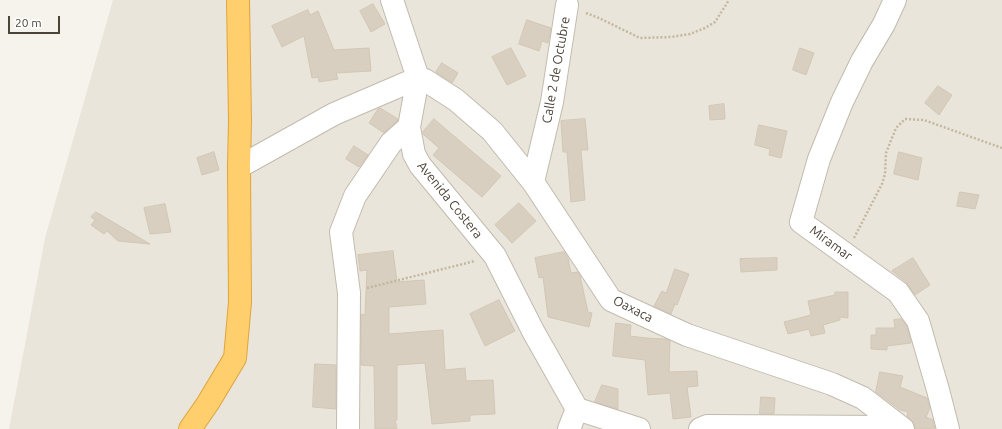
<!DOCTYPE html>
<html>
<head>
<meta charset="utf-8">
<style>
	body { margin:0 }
	#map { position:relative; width:1002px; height:429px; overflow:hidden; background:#f6f3ec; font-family:Ubuntu,sans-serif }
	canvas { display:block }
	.scale { position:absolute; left:8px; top:16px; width:52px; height:18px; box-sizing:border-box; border:2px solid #4b4439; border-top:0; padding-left:5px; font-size:12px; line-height:14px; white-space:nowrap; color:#4b4439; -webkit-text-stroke:3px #fff; paint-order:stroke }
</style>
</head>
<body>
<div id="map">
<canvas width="1002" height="429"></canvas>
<div class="scale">20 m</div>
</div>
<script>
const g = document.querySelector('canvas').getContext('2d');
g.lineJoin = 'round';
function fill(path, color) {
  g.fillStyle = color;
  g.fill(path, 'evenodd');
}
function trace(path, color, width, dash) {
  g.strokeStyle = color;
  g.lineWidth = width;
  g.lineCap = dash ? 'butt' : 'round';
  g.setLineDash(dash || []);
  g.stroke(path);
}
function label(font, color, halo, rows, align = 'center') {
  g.font = font + ' Ubuntu,sans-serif';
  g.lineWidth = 3;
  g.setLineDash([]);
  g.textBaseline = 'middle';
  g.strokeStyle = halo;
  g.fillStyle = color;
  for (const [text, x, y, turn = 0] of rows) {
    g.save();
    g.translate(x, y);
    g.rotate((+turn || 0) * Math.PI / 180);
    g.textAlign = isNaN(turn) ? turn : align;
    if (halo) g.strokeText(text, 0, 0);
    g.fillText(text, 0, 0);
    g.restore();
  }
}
fill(new Path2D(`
	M113 0H1002V429H9L45 238Z`), '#eae5da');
const building = new Path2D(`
	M373 4 385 24 371 32 360 11Z
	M308 10 310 15 318 11 334 50 369 48 371 71 336 73 338 79 319 82 318 77 312 78 304 36 282 47 272 26Z
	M527 20 551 28 548 43 542 41 539 51 519 44Z
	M511 48 526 76 507 85 492 57Z
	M800 48 814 53 806 75 793 70Z
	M442 63 458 73 452 83 436 72Z
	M938 86 952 95 939 115 925 103Z
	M724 104 725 119 710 120 709 106Z
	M380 108 398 119 397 121 384 133 369 123 378 109Z
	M434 119 501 176 482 197 433 155 439 148 423 134V132Z
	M585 119 588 150H581L585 200 571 202 567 152H563L561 121Z
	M759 125 787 131 781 158 769 155 770 149 755 145Z
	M354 146 368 155 359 167 346 159Z
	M214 152 219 170 202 175 197 158Z
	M899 152 922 158 918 180 894 174Z
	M960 192 979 195 975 209 957 206Z
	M519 203 536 221 512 243 495 225Z
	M165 204 171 232 150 234 144 208Z
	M96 212 150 244 118 241 107 231 104 234 91 225 95 220 91 217Z
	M393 251 397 282 424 280 426 304 389 307V334L443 330 445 370 465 368 466 381 493 380 495 414 470 415V421L432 424 425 363 397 365V420H395L397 429H375L374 366 361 365V314L365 315 367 270 360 271 358 255Z
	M564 252 568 258 571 273 578 272 580 276 588 312 592 313 589 327 548 317 543 277 539 278 535 258Z
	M777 258V270L741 272 740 259Z
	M913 258 930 285 915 295 906 282 892 271Z
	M675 269 689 274 677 305 675 304 671 314 654 306 662 291 666 293Z
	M835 292H848V318L840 317V320L823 325 825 333 811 336 809 329 788 334 784 322 811 315 808 301 835 295Z
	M499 300 515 331 485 346 470 314Z
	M901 319 907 326 911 343 887 346V350L871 349V335H876V328H895L894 320Z
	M616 323 631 325 630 336 646 338 665 339 670 341 669 372 697 371 698 386 687 387 691 417 673 419 670 393 648 395 645 360 613 356Z
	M315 364 336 365V409L313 407Z
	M880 372 903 376 900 387 927 398 930 408 926 417 933 420 935 429H915L914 424 907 416 908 412 900 410 876 392Z
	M602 385 618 389V409L595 402Z
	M761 397 775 398 774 414H760Z`);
fill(building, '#d8cfc1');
trace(building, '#d3c7b4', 1);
const minor = new Path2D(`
	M392 0 418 78 409 127 414 154 420 165 495 256 533 331 577 409 639 429
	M895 0 884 24 862 61 842 102 819 159 801 222 898 292 918 321 938 390 948 429
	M418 78 425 80 456 100 492 131 533 182 611 300 687 335 832 384 863 398 903 429
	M239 167 334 114 418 78
	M533 182 552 102 567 5
	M348 429 349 293 341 232 355 196 391 143 409 127
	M569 429 577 409
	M700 429 707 426 885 427 899 426`);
const highway = new Path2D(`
	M190 429 208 403 235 358 240 302 239 167 240 120 238 0`);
trace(minor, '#c2bbae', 24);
trace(highway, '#e0a43c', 24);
trace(new Path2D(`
	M586 13 599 18 640 38 671 37 690 34 705 28 715 22 729 0
	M854 238 882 184 885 174 886 153 896 128 905 119 924 120 1002 148
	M367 288 475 261`), '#c4b79f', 2.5, [2, 2]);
trace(minor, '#fff', 22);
trace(highway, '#ffcf6e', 22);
label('13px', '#4b4439', '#fff', [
	["Calle 2 de Octubre",556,70,-80],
	["Avenida Costera",450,200,51],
	["Miramar",831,243,36],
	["Oaxaca",633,309,27]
]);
</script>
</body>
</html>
